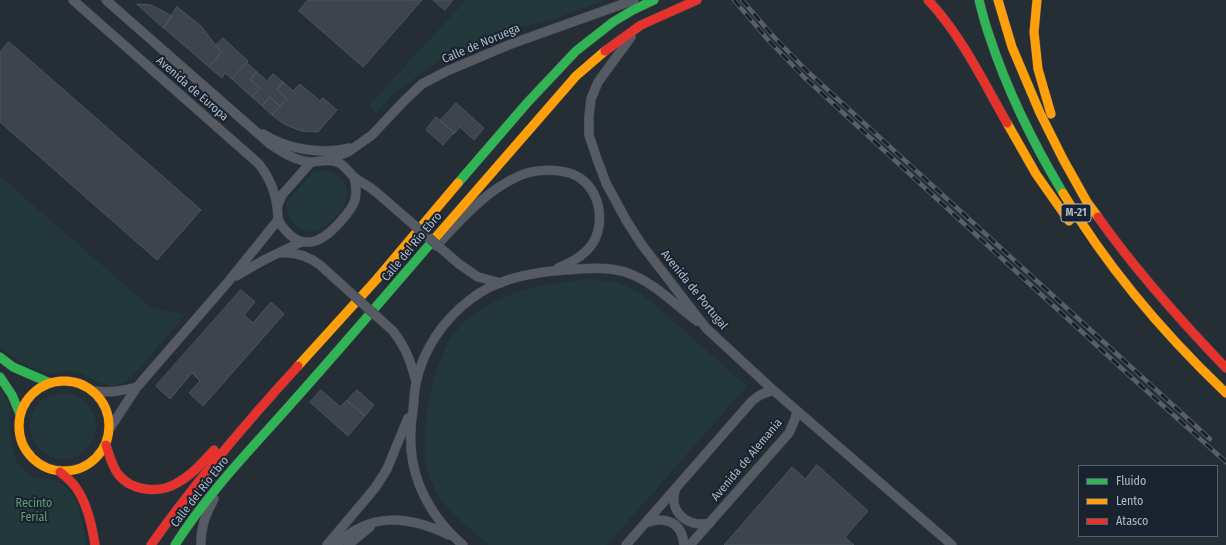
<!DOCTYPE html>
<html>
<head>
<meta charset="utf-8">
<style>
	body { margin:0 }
	#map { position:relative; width:1226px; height:545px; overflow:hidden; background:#252d35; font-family:"Fira Sans Condensed",sans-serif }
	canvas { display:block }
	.legend { position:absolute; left:1078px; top:465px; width:140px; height:72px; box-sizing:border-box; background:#192330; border:1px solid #555f6d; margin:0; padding:5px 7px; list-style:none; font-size:12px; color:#aeb9c8 }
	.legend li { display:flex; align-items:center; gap:8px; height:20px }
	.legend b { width:20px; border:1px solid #555f6d }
</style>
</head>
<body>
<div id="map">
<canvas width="1226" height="545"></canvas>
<ul class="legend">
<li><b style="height:5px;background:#30b455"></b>Fluido</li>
<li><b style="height:5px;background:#ff9f0a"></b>Lento</li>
<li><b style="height:5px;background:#e5322d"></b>Atasco</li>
</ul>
</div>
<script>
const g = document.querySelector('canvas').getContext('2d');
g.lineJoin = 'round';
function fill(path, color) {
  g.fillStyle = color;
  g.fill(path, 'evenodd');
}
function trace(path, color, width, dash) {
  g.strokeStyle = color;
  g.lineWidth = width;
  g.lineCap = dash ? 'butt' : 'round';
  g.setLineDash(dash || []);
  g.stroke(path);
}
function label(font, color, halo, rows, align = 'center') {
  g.font = font + ' "Fira Sans Condensed",sans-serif';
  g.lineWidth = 4;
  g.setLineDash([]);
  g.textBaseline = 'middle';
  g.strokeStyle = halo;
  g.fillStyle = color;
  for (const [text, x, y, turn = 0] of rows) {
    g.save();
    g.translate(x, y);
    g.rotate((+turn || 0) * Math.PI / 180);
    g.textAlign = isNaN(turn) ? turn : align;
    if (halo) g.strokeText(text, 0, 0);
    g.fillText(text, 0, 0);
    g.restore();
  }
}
fill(new Path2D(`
	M466 0H606L560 17 500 33 449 55 395 92 376 113 369 105Z
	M320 170C338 171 355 186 344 205 327 234 294 247 286 204L289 199 313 172Z
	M0 176 149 306 164 311 186 314 131 378C127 380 124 383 120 384 102 390 87 372 70 371 64 370 58 374 52 373 32 372 15 359 0 347Z
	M588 279 617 282 641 293 747 386 607 545H489C467 526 442 509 431 481 416 445 430 376 448 343 456 329 468 317 482 309 513 288 552 283 588 279Z
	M0 388 8 401 10 411 9 426 13 452 17 462 26 471 36 478 51 479 63 484 74 496 81 517 86 545H0Z
	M30 426a33 33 0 1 1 66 0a33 33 0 1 1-66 0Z`), '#22383b');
const building = new Path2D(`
	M308 0H422L363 67 299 11Z
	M433 0H453L445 10Z
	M137 4 151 5 172 16 164 28Z
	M177 7 200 25 218 48 221 53 209 67 164 28Z
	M223 38 248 61 232 79 225 73 222 78 209 67 221 53 216 45Z
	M9 42 201 210 157 260 0 122V52Z
	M247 63 257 72 250 80 260 88 252 97 232 79Z
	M257 72 267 81 273 74 283 82 277 90 287 99 280 106 270 97 262 106 252 97 260 88 250 80Z
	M283 82 293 91 300 84 320 101 323 98 337 110 318 132 301 131 284 124 272 115 287 99 277 90Z
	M270 97 280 106 272 115 262 106Z
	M456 103 484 128 474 140 460 127 453 135 454 132 440 121Z
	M436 117 454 132 443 145 426 130Z
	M241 290 255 302 244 315 253 323 271 302 284 314 203 406 189 393 200 381 192 373 170 399 156 386Z
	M321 390 340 407 347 400 365 416 348 436 310 402Z
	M357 390 374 405 365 416 347 401Z
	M817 465 868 511 845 537 854 545H724L792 467 805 479Z`);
fill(building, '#3d444b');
trace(building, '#4d545d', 1);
const street = new Path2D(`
	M73 0 259 164C269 177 275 190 277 206 278 210 277 217 279 221 281 226 286 231 290 235 309 252 328 236 341 221 355 205 359 198 354 177
	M106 0 270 144C282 152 297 162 312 162 321 161 328 159 337 162 345 165 349 173 355 178 362 183 369 186 376 192
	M631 37 598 82 591 99 589 116V135L597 159 606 183 626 220 642 245 706 328 773 390 952 545
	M263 134C287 149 321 155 349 148
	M326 160 348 152 372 135 404 101 422 84 447 71 511 44 634 0
	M277 207 282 195 311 162
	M436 246C461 220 485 191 519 176 537 168 570 167 585 182 604 201 605 235 584 253 577 260 567 264 558 268
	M280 253C295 252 308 256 320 265
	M459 264 478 277 501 283
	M236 276 264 260 301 242
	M393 331C406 348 410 360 416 381
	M93 391C110 393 121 391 137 387
	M110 428 137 387 228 282 278 220
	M676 488C667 512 688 528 710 523
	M645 523C665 516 682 521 684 545
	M201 545C200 529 206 513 214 499
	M327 545 375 488 387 469 408 418
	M336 545C370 511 409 516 449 535
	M348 545 370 527
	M463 545C444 529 428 507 419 484 410 461 409 434 413 410 414 401 414 392 416 383 423 349 444 319 471 299 496 279 533 272 565 270 585 269 605 266 625 272 653 281 674 304 697 321
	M626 545 752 401 760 395 773 390
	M690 545 789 433 795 419 797 411`);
const fast = new Path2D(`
	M979 0C982 12 985 24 989 35 1007 90 1033 143 1063 193
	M458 183 527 103 576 51 613 22 633 10 654 0
	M0 357 13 367 50 383
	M0 377 12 395 20 414
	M175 545C207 494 250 450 290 405 340 349 388 293 436 237`);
const slow = new Path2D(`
	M998 0 1012 47 1040 113 1063 159 1087 202 1098 217
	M1037 0 1034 32 1038 69 1051 114
	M1007 123 1036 174 1069 221
	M1063 193C1107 267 1163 333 1226 393
	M436 237 576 76 605 51
	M298 366 376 280 458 183
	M19 426a45 45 0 1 1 90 0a45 45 0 1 1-90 0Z`);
const jam = new Path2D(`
	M928 0C961 35 983 81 1007 123
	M605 51 641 25 697 0
	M1098 217C1136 271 1180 320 1226 368
	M106 445C109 454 112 466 118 474 131 491 159 494 177 483 192 475 203 462 214 450
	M60 472C65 476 70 480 74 485 87 501 92 525 95 545
	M151 545C196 481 246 423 298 366`);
trace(street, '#42474d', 10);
trace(fast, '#42474d', 10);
trace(slow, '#42474d', 10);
trace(jam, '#42474d', 10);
trace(street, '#565b63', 9);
trace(fast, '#30b455', 9);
trace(slow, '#ff9f0a', 9);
trace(jam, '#e5322d', 9);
const rail = new Path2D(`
	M734 0 769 41 804 77 1130 376 1226 462
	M742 0 773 36 808 72 1210 439`);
trace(rail, '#595f66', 4.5);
trace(rail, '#192330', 3, [9]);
const streetBridge = new Path2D(`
	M376 192 459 264
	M320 265 393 331`);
trace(streetBridge, '#42474d', 10, []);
trace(streetBridge, '#565b63', 9);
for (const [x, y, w] of [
	[1076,213,30]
]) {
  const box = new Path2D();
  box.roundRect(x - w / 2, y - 9, w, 18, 3);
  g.fillStyle = '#192330';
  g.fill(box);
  trace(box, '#aeb9c8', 1);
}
label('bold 11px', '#aeb9c8', null, [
	["M-21",1076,213]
]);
label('12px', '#aeb9c8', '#192330', [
	["Calle de Noruega",481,44,-23],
	["Avenida de Europa",192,89,41],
	["Calle del Río Ebro",412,247,-50],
	["Avenida de Portugal",694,290,51],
	["Avenida de Alemania",747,460,-50],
	["Calle del Río Ebro",200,492,-52]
]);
label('12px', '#639b6e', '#192330', [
	["Recinto",34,504],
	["Ferial",34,518]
]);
</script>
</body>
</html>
